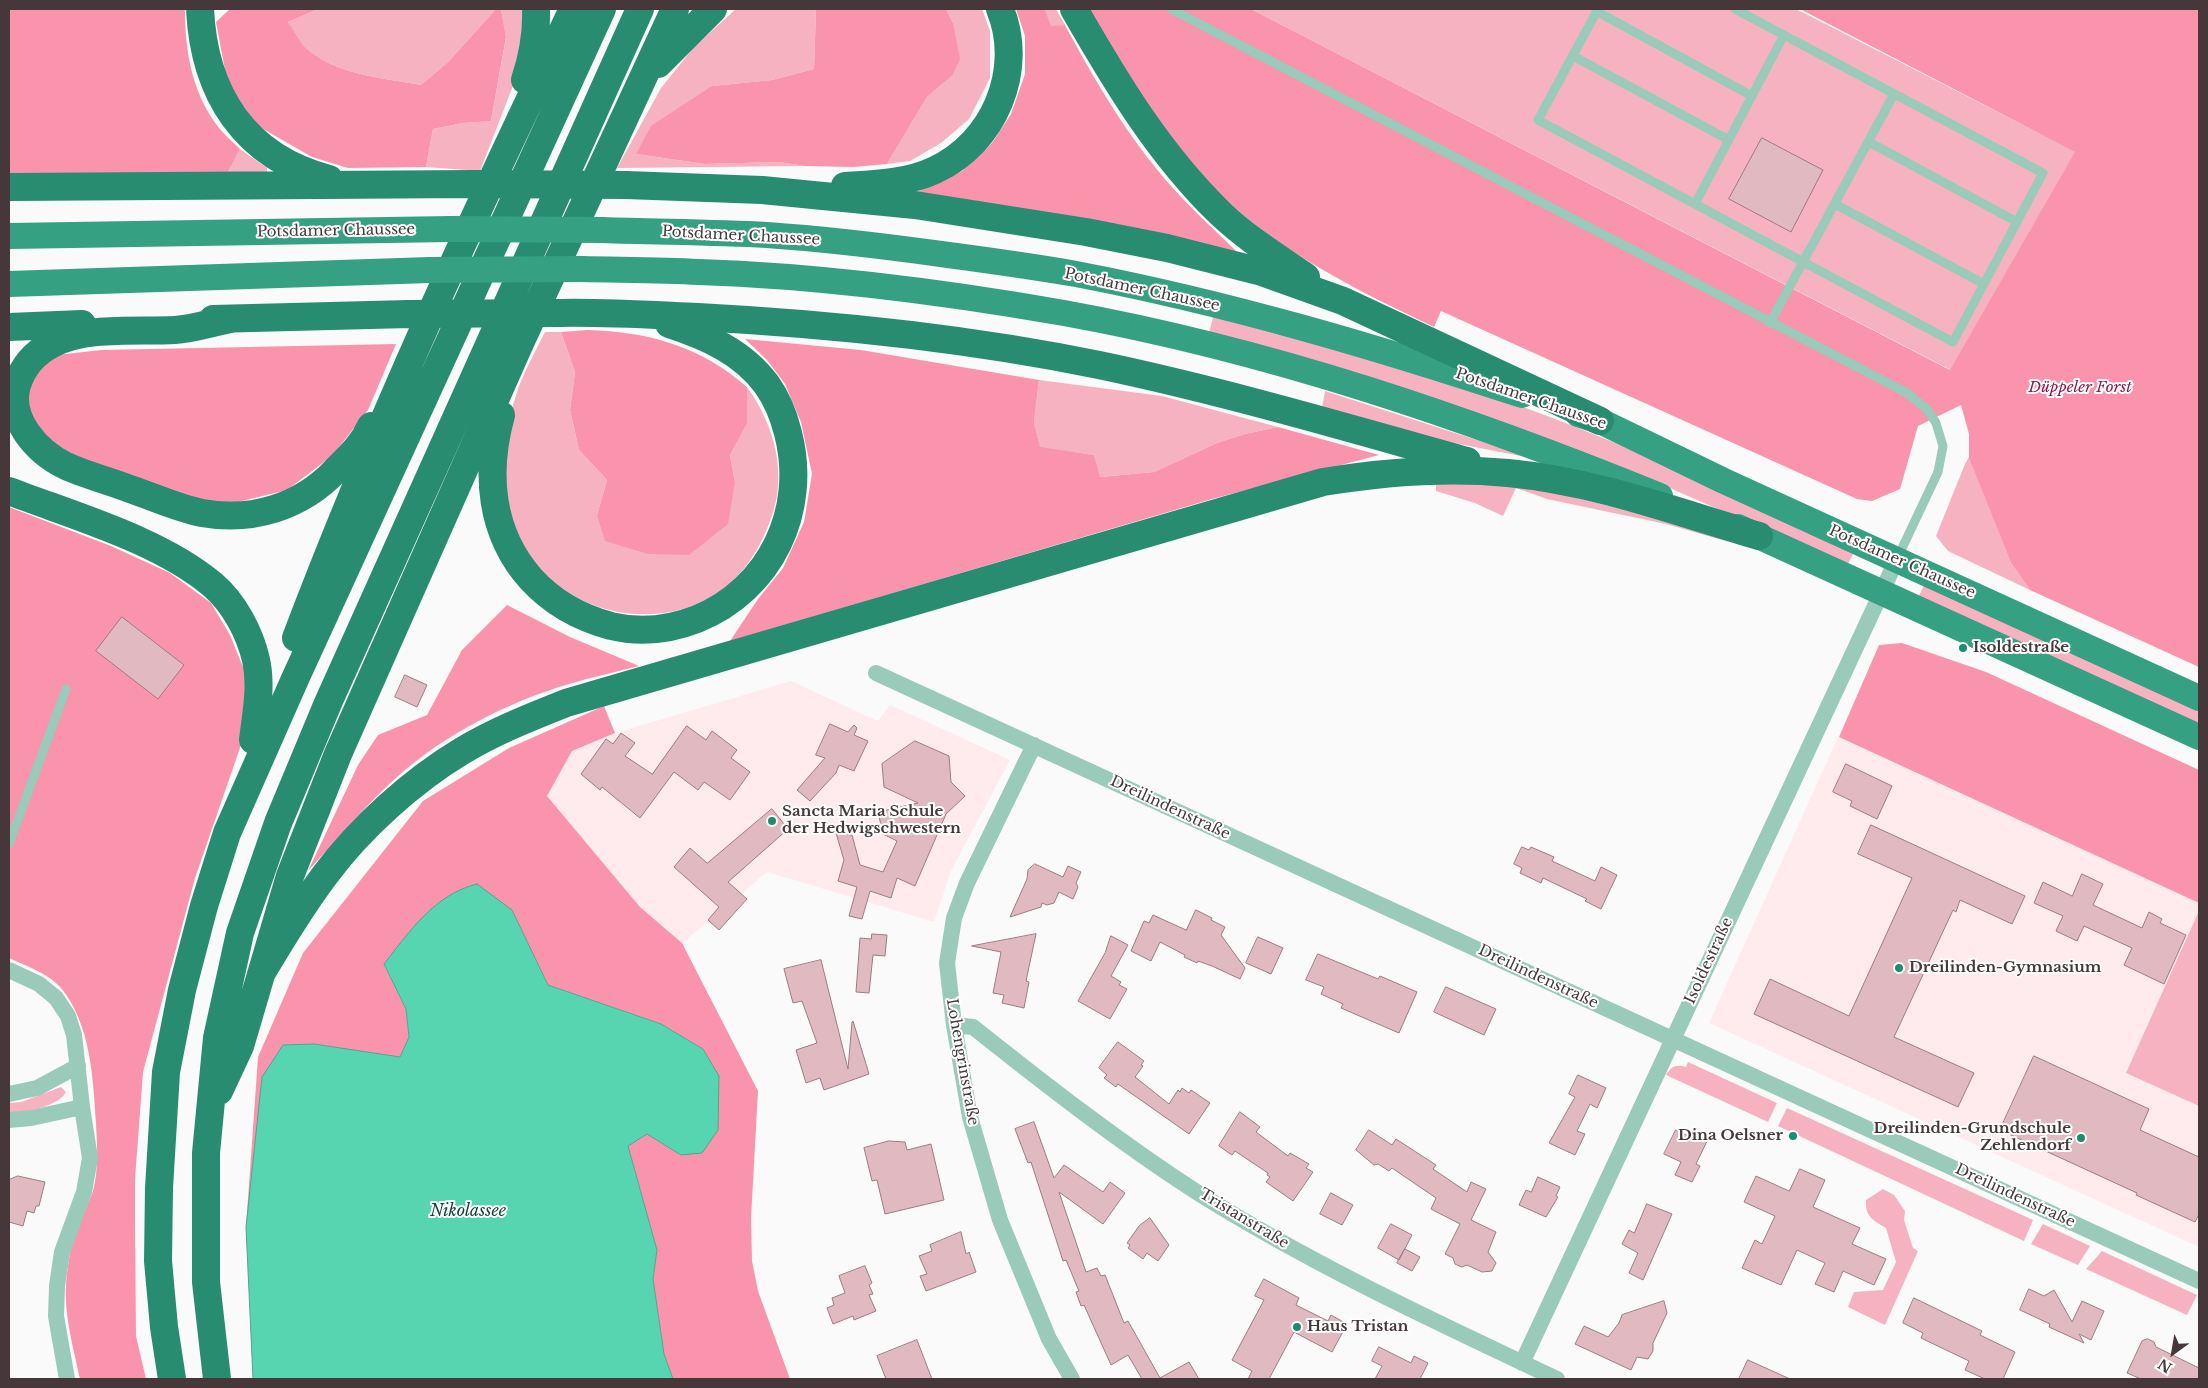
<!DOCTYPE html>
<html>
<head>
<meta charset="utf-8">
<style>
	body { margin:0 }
	#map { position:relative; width:2208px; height:1388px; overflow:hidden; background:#fafafa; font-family:"Libre Baskerville",serif }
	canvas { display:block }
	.frame { position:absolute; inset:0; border:10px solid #46373a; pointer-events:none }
	.north { position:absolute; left:2148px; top:1328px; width:50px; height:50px; -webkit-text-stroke:4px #fff; paint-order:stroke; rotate:212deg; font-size:14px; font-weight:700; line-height:20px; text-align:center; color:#46373a }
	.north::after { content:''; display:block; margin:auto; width:18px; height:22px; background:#46373a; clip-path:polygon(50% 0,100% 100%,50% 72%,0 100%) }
</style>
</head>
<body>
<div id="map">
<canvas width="2208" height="1388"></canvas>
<div class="frame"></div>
<div class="north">N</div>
</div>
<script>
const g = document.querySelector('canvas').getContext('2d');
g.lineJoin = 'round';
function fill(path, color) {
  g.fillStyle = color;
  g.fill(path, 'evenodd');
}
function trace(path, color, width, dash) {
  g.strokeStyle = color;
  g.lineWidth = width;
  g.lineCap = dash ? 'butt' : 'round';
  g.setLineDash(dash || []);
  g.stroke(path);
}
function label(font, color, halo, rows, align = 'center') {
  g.font = font + ' "Libre Baskerville",serif';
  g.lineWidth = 4;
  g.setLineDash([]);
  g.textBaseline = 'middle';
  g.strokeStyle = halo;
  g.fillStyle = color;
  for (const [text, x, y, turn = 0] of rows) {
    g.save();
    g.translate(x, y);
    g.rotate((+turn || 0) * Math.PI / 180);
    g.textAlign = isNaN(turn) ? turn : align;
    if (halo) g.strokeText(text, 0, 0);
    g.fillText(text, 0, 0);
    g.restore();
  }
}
fill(new Path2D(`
	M791 681 878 721 890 705 1010 760 951 871 934 922 767 872 682 943 640 907 547 796 572 751 615 733Z
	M1838 737 2199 903V1247L1709 1023Z`), '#ffebee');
fill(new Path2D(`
	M318 9H496L448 62 421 85C383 78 336 75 306 48 299 41 293 30 288 22Z
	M501 9H525L521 65 480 171 426 167 433 129 463 123 491 121 506 38Z
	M736 9H819L816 10 814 69 772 80 712 86 636 154 705 164 779 162 805 166 617 168 661 88 694 47Z
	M946 9H982L990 31V78L969 119 941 143 910 161 887 164 927 97 952 76 953 23Z
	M1045 9H1056L1065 25 1051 27Z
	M1251 9H1796L2076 152 1951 370Z
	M240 149 267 168V173L227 174Z
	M1214 314 1510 402 1563 422 1628 448 1855 550 1847 566 1638 474 1208 336Z
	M545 332H561L575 372 570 410 579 450 607 480 597 515 735 482 730 455 747 424V387C774 424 788 474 771 518 762 545 744 575 720 591 654 637 559 612 521 543 512 525 503 507 502 486 501 456 509 415 519 386 526 368 536 350 545 332Z
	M1039 380 1162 396 1278 427 1245 434 1217 443 1154 472 1099 477 1094 455 1040 448 1034 422Z
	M1325 391 1520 454 1521 456 1428 438 1322 408Z
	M1969 457 2011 563 2030 590 1948 551 1936 536 1965 464Z
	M1436 479 1517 483 1689 526 1729 542 1666 524 1547 499 1516 488 1503 516 1475 503 1436 491Z
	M1925 583 2199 708V727L1918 598Z
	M2199 911V1106L2126 1073Z
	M1688 1062 1777 1103 1768 1122 1666 1075C1671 1067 1676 1064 1686 1067Z
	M61 1087 66 1092C58 1107 25 1112 9 1113V1103L21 1102Z
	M1787 1108 2033 1220 2024 1241 1778 1126Z
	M1883 1189 1894 1195 1905 1211 1904 1220 1913 1248 1918 1251 1885 1325 1848 1307 1854 1292 1883 1290 1896 1262 1886 1228C1873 1220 1865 1217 1866 1200Z
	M2043 1224 2090 1246 2078 1265 2031 1244Z
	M2102 1251 2197 1295 2187 1315 2086 1269Z`), '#f6b2c0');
fill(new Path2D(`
	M11 9H185C185 50 191 89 216 124 222 133 232 141 240 149L227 174H9V10Z
	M230 9H318L288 22C294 30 299 41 306 48 336 75 383 78 421 85L448 62 496 9H501L506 37 491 121 463 123 433 129 426 167 348 168 312 157 258 126 228 86 216 22Z
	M819 9H946L953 23 960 59 952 76 927 97 887 164 853 167 805 166 779 162 705 164 636 154 651 126 712 86 772 80 814 69 816 10Z
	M1016 9H1045L1051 26 1065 25C1095 81 1129 139 1172 187 1192 210 1215 230 1237 252L917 192 962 171 992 143 1011 114 1025 74V36Z
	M1088 9H1251L1950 370 2075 152 1800 9H2199V667L2030 590 2011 563 1969 458V434L1961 405 1918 426 1900 489 1872 501 1857 499 1441 311 1434 327C1342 283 1262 243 1193 167 1150 120 1121 62 1088 9Z
	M588 330C649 332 700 346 747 387V424L730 455 735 482 728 524 689 555 648 554 605 541 597 515 607 480 579 450 570 410 575 372 561 332Z
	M745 339 861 350 1039 380 1034 422 1040 447 1094 455 1100 477 1154 472 1217 443 1245 434 1278 427 1379 455 1212 499 730 641 758 599 783 568 804 522 812 474 801 422 785 384 767 360Z
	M396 344 368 410 332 456 287 490 238 502 199 501 66 453 34 428 26 392 48 356 101 350Z
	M9 507 111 546 170 573 211 603 230 635 247 677 243 739 195 878 143 1072 135 1179V1225L136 1336 146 1379H80C73 1345 62 1309 67 1274 69 1259 71 1243 76 1229 81 1216 89 1204 93 1191 99 1168 97 1146 96 1123 93 1078 91 1025 61 988 48 973 26 966 9 958Z
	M507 605 570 637 639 666C616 672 592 677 569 684 508 702 445 734 397 777 365 806 337 839 308 871L358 765 378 735 427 715 462 650Z
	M1902 643 1986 672 2199 770V903L1839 737 1879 645Z
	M604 706 615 733 572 751 547 796 640 907 682 943 758 1091 751 1218 752 1261 758 1291 790 1379H673L664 1354 653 1279 657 1250 628 1146 647 1134 681 1155 718 1076 703 1049 661 1024 548 985 512 910 384 964 406 1009 409 1038 400 1058 314 1044 246 1227 258 1057 303 953 423 801 509 748Z`), '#fa94ac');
const water = new Path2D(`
	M477 884 512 910 548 985 661 1024 703 1049 719 1076 718 1130 702 1153 681 1155 647 1134 628 1146 657 1250 653 1279 664 1354 673 1379H253L246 1227 262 1077 283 1045 314 1044 400 1057 409 1037 406 1009 384 964C409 932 435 894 477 884Z`);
fill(water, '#56d5b0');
trace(water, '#51a68d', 1);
const building = new Path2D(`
	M1762 138 1823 170 1791 232 1729 199Z
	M122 617 184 665 158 699 96 651Z
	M405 675 427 685 417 707 395 697Z
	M830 724 848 732 854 725 857 728 854 735 868 741 854 771 839 765 836 773 810 801 797 790 825 758 816 755Z
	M687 726 706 740 712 731 737 750 731 758 750 772 730 800 704 782 698 790 674 772 640 818 602 787 600 790 581 774 606 739 613 744 621 733 635 743 625 756 652 774Z
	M915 741 949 756 951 782 965 796 946 814 915 886 897 878 891 898 870 891 862 919 849 916 857 887 838 881 844 860 836 833 852 835 860 865 883 872 897 841 883 834 878 812 918 803 884 787 882 764Z
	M1846 764 1892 786 1877 819 1850 806 1852 801 1833 792Z
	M772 809 788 829 728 882 747 899 719 930 708 920 719 907 674 867 690 848 707 863Z
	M1871 825 2025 896 2012 924 1960 900 1956 912 1953 910 1894 1037 1974 1073 1958 1107 1754 1014 1770 979 1849 1016 1912 878 1858 854Z
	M1522 847 1529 850 1531 847 1554 857 1552 861 1595 881 1601 867 1617 875 1601 909 1585 901 1587 899 1543 878 1541 883 1520 873 1522 868 1514 864Z
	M1035 864 1063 877 1068 866 1081 872 1076 883 1078 887 1073 899 1059 892 1054 903 1047 905 1042 903 1041 907 1010 917 1027 879 1028 870Z
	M2082 874 2103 884 2093 905 2142 928 2149 912 2162 919 2160 923 2186 935 2164 984 2124 965 2132 948 2084 926 2077 941 2056 931 2063 916 2034 903 2043 882 2072 896Z
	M1196 910 1212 918 1211 920 1225 927 1221 935 1245 968 1240 979 1212 966 1198 961 1197 963 1184 957 1185 955 1160 942 1151 961 1131 951 1144 921 1149 923 1153 915 1186 930Z
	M872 934 887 935 885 956 873 955 869 993 856 992 860 938 871 939Z
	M1036 934 1026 981 1029 982 1024 1008 1002 1003 1004 995 993 993 1001 952 972 946Z
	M1111 936 1128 945 1111 976 1121 982 1119 985 1127 989 1110 1019 1078 1001 1105 953Z
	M1258 937 1283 948 1271 974 1246 963Z
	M1318 954 1378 979 1380 976 1417 992 1399 1033 1341 1008 1343 1004 1321 994 1324 987 1306 980Z
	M821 960 848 1069 852 1022 853 1021 869 1074 824 1090 820 1078 806 1083 796 1050 817 1043 802 1001 793 1003 784 969Z
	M1446 987 1496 1009 1484 1035 1434 1012Z
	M1118 1042 1144 1061 1141 1065 1143 1066 1135 1077 1169 1104 1178 1090 1180 1092 1182 1088 1189 1093 1191 1090 1210 1103 1189 1134 1118 1084 1116 1087 1104 1078 1107 1075 1099 1068Z
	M2034 1056 2149 1109 2140 1130 2199 1157V1214L2195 1222 2136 1195 2137 1193 2000 1130Z
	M1578 1075 1606 1088 1597 1108 1590 1104 1577 1131 1585 1134 1575 1155 1549 1143 1575 1097 1569 1094Z
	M1240 1112 1260 1127 1256 1132 1288 1156 1290 1153 1309 1164 1306 1168 1313 1172 1293 1201 1266 1182 1270 1177 1267 1175 1268 1173 1235 1151 1232 1155 1219 1146Z
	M1034 1122 1054 1178 1064 1165 1103 1192 1110 1182 1125 1193 1103 1224 1059 1192 1086 1272 1097 1268 1101 1276 1105 1275 1124 1323 1128 1321 1160 1378 1189 1362 1199 1379H1142L1128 1355 1111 1365 1084 1305 1081 1306 1076 1292 1079 1291 1066 1260 1063 1261 1031 1162 1028 1163 1015 1129Z
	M1369 1130 1392 1145 1396 1139 1436 1165 1433 1169 1467 1192 1471 1182 1486 1189 1471 1220 1496 1232 1488 1252 1496 1263 1492 1271 1482 1272 1467 1265 1462 1267 1455 1264 1453 1258 1445 1254 1460 1224 1431 1209 1436 1198 1392 1168 1389 1171 1378 1164 1374 1165 1356 1150Z
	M1676 1130 1692 1138 1696 1131 1709 1137 1696 1164 1700 1166 1692 1182 1675 1175 1681 1162 1664 1154Z
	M889 1141 905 1142 907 1150 931 1144 944 1200 885 1214 877 1180 872 1181 864 1148Z
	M1800 1169 1825 1180 1813 1207 1860 1228 1852 1244 1886 1259 1874 1285 1843 1271 1834 1292 1815 1284 1825 1263 1797 1250 1781 1285 1742 1268 1755 1240 1762 1244 1775 1216 1744 1202 1756 1176 1789 1191Z
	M18 1176 45 1182 39 1206H36L34 1213 27 1211 23 1226 9 1222V1180Z
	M1538 1177 1560 1187 1556 1196 1558 1197 1546 1217 1519 1205 1526 1190 1531 1192Z
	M1331 1193 1353 1205 1342 1225 1320 1214Z
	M1647 1204 1672 1214 1643 1280 1629 1273 1638 1253 1622 1244 1629 1230 1634 1233Z
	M1150 1218 1169 1245 1158 1261 1147 1253 1143 1259 1128 1248 1130 1245 1127 1243 1139 1226Z
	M1391 1224 1412 1235 1399 1260 1378 1248Z
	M961 1232 966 1254 969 1252 976 1272 926 1291 920 1276 927 1274 919 1256 932 1251 930 1245Z
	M1405 1249 1420 1257 1412 1271 1397 1263Z
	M865 1266 872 1283 869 1285 873 1294 869 1295 876 1311 854 1320 853 1316 833 1324 827 1308 834 1305 832 1298 845 1293 839 1276Z
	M1264 1279 1299 1298 1296 1305 1328 1321 1331 1315 1347 1324 1332 1352 1294 1332 1269 1379H1248L1252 1371 1232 1360 1264 1300 1255 1296Z
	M2029 1289 2044 1296 2054 1290 2072 1322 2082 1301 2104 1311 2091 1340 2079 1334 2084 1343 2049 1327 2050 1324 2020 1310Z
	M1914 1298 1982 1331 1980 1335 2015 1352 2003 1379H1985L1965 1370 1969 1361 1921 1338 1923 1333 1903 1323Z
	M1664 1301 1667 1313 1653 1343V1351L1648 1359 1637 1357 1631 1370 1575 1344 1584 1326 1608 1337 1619 1323 1622 1315Z
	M2148 1339 2154 1342 2156 1347 2199 1368V1379H2141L2127 1373 2142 1341Z
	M917 1340 932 1379H886L877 1356Z
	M1379 1347 1411 1363 1414 1356 1428 1363 1420 1379H1375L1382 1366 1372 1361Z
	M1748 1360 1790 1379H1739Z`);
fill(building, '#e1bac1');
trace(building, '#9f7b82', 1);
trace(new Path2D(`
	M1171 9 1907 393 1927 409 1936 423 1943 446 1938 472 1897 559
	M1598 9 1538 120 1953 342 2043 173 1735 9
	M1596 11 1752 96
	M1573 56 1729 140
	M1869 142 2017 222
	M1695 204 1784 35
	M1835 204 1984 284
	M1770 323 1894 94
	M9 844 66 689`), '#9acab9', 9);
trace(new Path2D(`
	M876 673 2199 1281
	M1034 745 967 883 954 918 947 963 954 1025 970 1117 1000 1220 1049 1339 1072 1379
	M9 970 39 984 56 998 68 1016 74 1035 82 1107 90 1158 84 1192 62 1252 57 1286 56 1316 67 1379
	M954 1025 973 1027C1046 1085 1118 1141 1195 1191 1311 1264 1434 1321 1557 1379
	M9 1094 37 1088 78 1066
	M9 1120 31 1118 82 1107
	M1522 1363 1897 559`), '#9acab9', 16);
trace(new Path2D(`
	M602 230C657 232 712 232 767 235 825 239 883 246 941 254 986 260 1031 266 1076 274 1228 303 1376 347 1522 395
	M9 236 451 229
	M582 269C621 270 660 270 699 272 821 276 944 292 1064 313 1269 350 1468 418 1660 496
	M9 284 430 270
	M1578 414 1600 421 1724 481 2199 698
	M1738 527 2199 737`), '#36a082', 26);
trace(new Path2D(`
	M200 9C204 93 244 157 329 179
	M1074 9C1116 82 1159 154 1220 213 1245 237 1278 258 1306 277
	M658 64 713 9
	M525 80C533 56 537 35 536 9
	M626 185 762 190 915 205 1086 232 1167 248 1262 272 1343 301 1600 421
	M845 186C875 184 908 183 935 170 994 143 1025 70 1000 9
	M9 187 474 184
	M559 313C606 312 652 315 698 317 832 324 967 338 1099 365 1223 391 1345 427 1467 461
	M213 319 409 314
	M231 319C213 322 194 329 175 330 137 332 87 326 52 344 34 353 23 366 17 385 7 419 37 452 66 466 86 475 109 481 130 489 154 497 177 508 202 513 252 522 301 507 336 470 350 456 363 444 371 426
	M9 327 82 324
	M501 415C485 473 490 533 531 579 552 602 581 618 611 626 640 633 669 630 697 619 771 589 808 510 788 433 784 417 777 399 767 385 743 352 706 336 669 324
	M9 491C74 516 160 540 213 585 234 603 250 633 256 660 262 686 256 714 253 740
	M296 638C377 424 474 215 573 9
	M261 974C281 940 301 907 325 875 360 828 412 781 462 751 495 731 531 717 566 703L1323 482C1384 472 1446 467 1508 473 1594 481 1677 512 1759 536
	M219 1091 240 1046 290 876 338 754 520 343 675 9
	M172 1379 164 1327 158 1261 159 1188 166 1072 182 990 204 906 227 833 295 679 602 9
	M217 1379 206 1282V1153L217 1038 240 933 278 823 328 703 640 9`), '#288c71', 28);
trace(new Path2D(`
	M451 229 602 230
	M430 270 582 269`), '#36a082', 26);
trace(new Path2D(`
	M474 184 626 185
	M409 314 559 313`), '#288c71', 28);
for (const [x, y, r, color] of [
	[1963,648,5,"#198f72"],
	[772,821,5,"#198f72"],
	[1899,968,5,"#198f72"],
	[1793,1136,5,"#198f72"],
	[2081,1138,5,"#198f72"],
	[1297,1327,5,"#198f72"]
]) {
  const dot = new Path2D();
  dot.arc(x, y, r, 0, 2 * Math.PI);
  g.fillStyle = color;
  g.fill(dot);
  trace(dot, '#fff', 2);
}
label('15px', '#46373a', '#fff', [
	["Potsdamer Chaussee",336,231,-1],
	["Potsdamer Chaussee",741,236,3],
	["Potsdamer Chaussee",1142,290,12],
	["Potsdamer Chaussee",1531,399,19],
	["Potsdamer Chaussee",1902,562,24],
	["Dreilindenstraße",1170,808,25],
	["Isoldestraße",1709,961,-65],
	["Dreilindenstraße",1538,977,25],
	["Lohengrinstraße",962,1062,80],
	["Dreilindenstraße",2015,1196,25],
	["Tristanstraße",1244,1219,31]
]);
label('italic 15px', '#8e1743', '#fff', [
	["Düppeler Forst",2080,388]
]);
label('bold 15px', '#46373a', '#fff', [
	["Isoldestraße",1973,648],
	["Sancta Maria Schule",782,812],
	["der Hedwigschwestern",782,829],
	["Dreilinden-Gymnasium",1909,968],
	["Dreilinden-Grundschule",2071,1129,"right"],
	["Zehlendorf",2071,1146,"right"],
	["Dina Oelsner",1783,1136,"right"],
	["Haus Tristan",1307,1327]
], 'left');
label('italic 16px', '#0e4637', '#fff', [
	["Nikolassee",468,1211]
]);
</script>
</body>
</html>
